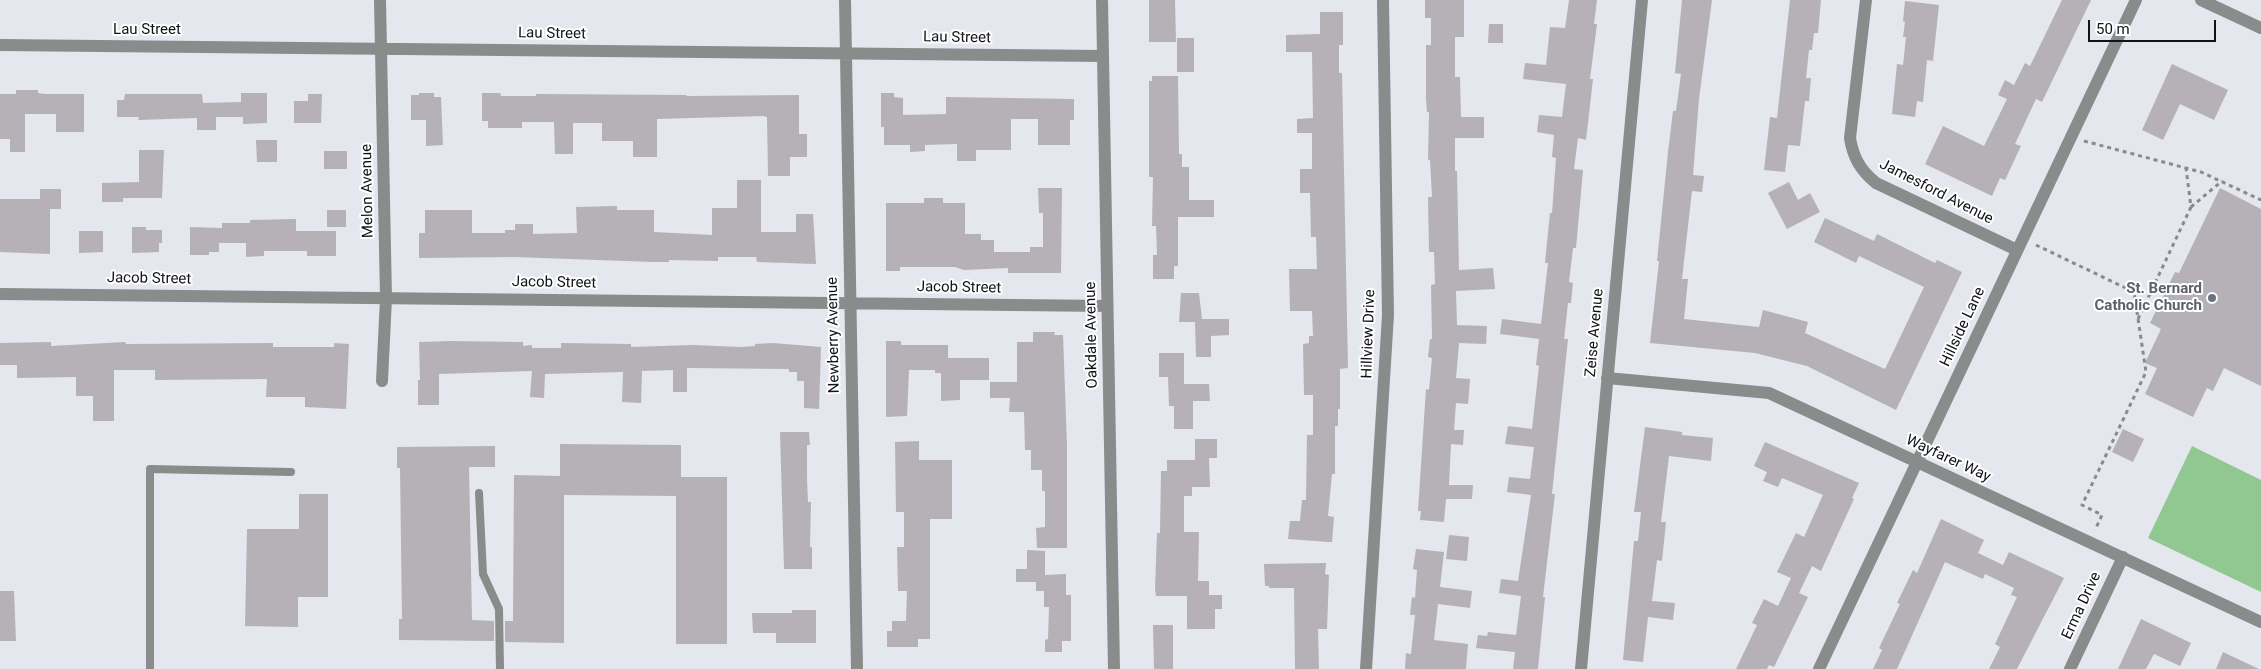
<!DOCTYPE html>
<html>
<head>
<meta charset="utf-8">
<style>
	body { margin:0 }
	#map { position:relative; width:2261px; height:669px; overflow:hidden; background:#e4e7ee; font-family:Roboto,sans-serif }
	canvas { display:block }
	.scale { position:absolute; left:2088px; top:20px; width:128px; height:22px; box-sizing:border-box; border:2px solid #121316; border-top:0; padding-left:6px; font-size:15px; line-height:18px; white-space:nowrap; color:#121316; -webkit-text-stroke:4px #fff; paint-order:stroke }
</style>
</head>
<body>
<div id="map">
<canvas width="2261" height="669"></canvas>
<div class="scale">50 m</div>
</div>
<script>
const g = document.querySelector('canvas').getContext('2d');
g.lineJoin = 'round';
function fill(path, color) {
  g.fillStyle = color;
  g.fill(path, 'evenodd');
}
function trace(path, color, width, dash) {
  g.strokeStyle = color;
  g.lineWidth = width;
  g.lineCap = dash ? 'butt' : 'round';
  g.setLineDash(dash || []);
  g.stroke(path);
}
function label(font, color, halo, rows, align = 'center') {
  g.font = font + ' Roboto,sans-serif';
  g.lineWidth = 4;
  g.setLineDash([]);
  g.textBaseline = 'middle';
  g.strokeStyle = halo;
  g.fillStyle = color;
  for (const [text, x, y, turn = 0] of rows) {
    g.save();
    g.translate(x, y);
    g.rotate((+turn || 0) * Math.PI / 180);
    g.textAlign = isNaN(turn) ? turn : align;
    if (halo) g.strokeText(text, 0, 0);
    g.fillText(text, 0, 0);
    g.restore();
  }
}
fill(new Path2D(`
	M2192 446 2261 480V592L2148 538Z`), '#91c892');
fill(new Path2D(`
	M1149 0H1175L1176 42H1149Z
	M1425 0H1464V37H1455V77H1460L1461 117H1484V138H1455V171H1457L1459 270 1493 268 1495 289 1456 291 1457 325 1487 326 1486 344 1459 343 1456 378 1470 379 1468 404 1456 403 1454 430H1464L1463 445 1451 444 1449 485H1473L1472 499H1446L1444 522 1420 520 1421 511H1418L1426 389 1429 390 1432 358 1428 357 1430 339H1432L1431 285 1435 284 1434 252H1429L1428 197H1432L1430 160H1428L1429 112H1427L1426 98V45H1431V18H1425Z
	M1569 0H1597L1594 24H1597L1590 79H1593L1586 140 1578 138 1574 169 1583 170 1576 248H1573L1569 282 1573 283 1571 303H1568L1564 339H1568L1552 494H1555L1543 597H1545L1538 669H1513L1515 652 1476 648 1478 635 1487 636 1488 632 1516 635 1521 596 1499 593 1501 579 1518 581 1531 495 1507 492 1509 477 1530 479 1534 447 1505 444 1508 426 1532 429 1539 366 1536 365 1539 339 1500 334 1502 319 1541 324 1548 263H1545L1550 213H1552L1556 158 1552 157 1554 135 1537 132 1539 115 1562 117 1566 84 1523 79 1525 63 1546 65 1550 27 1565 28Z
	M1682 0H1712L1699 99 1693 175 1704 176 1702 192 1692 191 1682 279H1688L1684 319 1759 327 1763 310 1808 322 1805 333 1885 369 1924 287 1859 256 1856 263 1814 242 1825 218 1874 241 1877 234 1935 263 1937 260 1962 272 1896 410 1807 366 1755 353 1650 343 1659 261H1657L1668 152 1673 111H1676L1681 74 1675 73Z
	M1790 0H1821L1818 33H1814L1812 50H1809L1806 78H1811L1809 101H1805L1800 146 1788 145 1785 172 1764 170 1770 117 1777 118Z
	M2062 0H2091L2042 102 2036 99 2015 144 2021 146 2005 180 2000 178 1992 196 1925 164 1943 126 1984 146 2007 99 1998 95 2005 80 2014 85 2025 63 2030 66Z
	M1905 1 1939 5 1933 61 1927 60 1923 102 1917 101 1915 117 1892 114 1897 64 1903 65 1906 37H1903L1905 22 1903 21Z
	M1320 12H1343V45H1339V73H1342L1348 368 1340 369V409H1338V426H1335V474H1332L1328 516 1334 517 1332 542H1328L1288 539 1290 521H1300L1302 500H1306L1307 435H1313V395H1304L1303 344 1309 343V336H1313L1312 311H1290L1289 269H1317L1316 237H1311L1310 193H1300V169H1312V133H1297V119L1313 118 1312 52H1286V35L1320 34Z
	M1489 24H1503V43H1488Z
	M1177 38H1194V72H1177Z
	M2172 64 2228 90 2214 120 2180 104 2163 140 2142 130Z
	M1152 76H1178L1179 154H1182V167H1189V200H1214V217H1178V266H1174V279H1153V255H1157L1156 226H1152L1153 177H1149V81H1152Z
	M16 90H38V93L45 94H84V132H56V114H25V152H10V139H0V94H16Z
	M241 93H267V123L243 124V117H216V130H197V118L138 120 139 117H117V100H124L125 94H202L203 103 241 102Z
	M419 93H434V97H441L443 145 426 146V120H411V95H419Z
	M482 93H500L501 96H536V94L686 95 687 96 799 95V134H807V157H790V176H768L767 117 763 116 657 119V157H633V141H602V123H573V154H555L554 122H522V128H488V121H482Z
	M881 93H894V97L903 98V115L946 114V97L1074 99V120H1070V145H1038V119H1011V150H976V161H957V144L925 145V151L910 152V145H884V127H881Z
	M308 94H322L321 123H294V101H308Z
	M256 140H277V162H257Z
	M139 150H164L162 198H123V202H102V183L139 182Z
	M324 151H347V169H324Z
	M737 180H761V232H796V214H813L816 264 757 262 756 257H718V261L669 260V262H653L514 257 419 258V233H425V210H472V233H505V230H515V224H533V234L577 233 576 207 617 206V210H654V232L712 235V208H737Z
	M1789 182 1798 200 1810 193 1820 212 1787 229 1768 193Z
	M1038 188H1062L1061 273H1008V268L964 270 955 267H900V271H886V203H924V198H943V203H965V234H981V240H994V252H1030V247H1043V213H1039Z
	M2220 188 2261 209V386L2224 368 2213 391 2207 388 2193 417 2145 394 2157 368 2145 363 2161 329 2150 323 2175 272 2179 273Z
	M40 189H61V209H50V254L0 252V199H40Z
	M327 210H346V227H327Z
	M296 219V231H336V256H307V251H264V256L246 257V243H219V252H209V255H190V227L222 228V223H250V220Z
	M132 227H146V230H162V243H159V252L132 253Z
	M79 231H103V252L79 253Z
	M1181 293H1199L1202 319H1229V335L1211 336V357H1196L1195 322H1179Z
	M1033 332H1055L1054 335H1063L1067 446V548H1037L1036 528 1045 527V491H1042V470H1031V450H1025L1024 412H1009L1010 398H990V382H1017V342H1033Z
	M450 341 523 342V346L532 345V348H561V343L631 344V347L693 345 740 347 755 346V344L773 343 821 347 819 409 804 408V381H797V372H789V369L687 368V392H673V370L642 371 641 403 622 402 623 372 545 374 544 398 530 397 532 371 439 374V405H418V380H420L419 342Z
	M886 341H901V345H948V358H989V380H960V400L941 401V373H935V370H909L907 416 886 417Z
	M51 342V346L125 342 126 344 273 343V347H334V343L349 344 346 409 305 407V397H266L267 379 155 380V370H114V421H93V396H76V377L17 378V365H0V343Z
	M1159 353H1184V384H1209L1210 401H1193V429H1174V406H1169L1168 377H1159Z
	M1645 427 1682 432V435L1713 438 1711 461 1669 456 1661 522H1666L1662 561 1657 560 1652 601 1675 603 1673 620 1648 617 1643 662 1623 660 1634 541H1638L1641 512H1634Z
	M2123 429 2144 439 2133 462 2112 452Z
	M780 432H809L810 445H807V479L808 502H811L810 547H812V569H784Z
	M1195 439H1217V458H1209L1210 487H1192V496H1184V532H1199L1198 581H1209V595H1222V609H1215V629H1187V596H1156L1155 589 1157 533H1160L1161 471H1167V460H1195Z
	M919 441V460H952V519H930V639H918V647H887V631H892V621H906L907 591H898L897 547H904V512H896L895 442Z
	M1765 442 1859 483 1852 498 1854 499 1821 571 1812 566 1799 593 1808 597 1774 667 1769 665 1767 669H1736L1757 625 1752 623 1764 599 1778 606 1791 578 1777 572 1796 533 1804 537 1823 495 1782 478 1778 487 1763 481 1767 472 1754 466Z
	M560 444 681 445V477H727V644H676V496L564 495V643L505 642V621H513L514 475 560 476Z
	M495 446V467H469L472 620 494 621V641L399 640V619H402L400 468H397V447Z
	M299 494H328V597H298V627L245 626 247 529H299Z
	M1941 519 1984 540 1978 553 2003 565 2009 552 2064 578 2017 669H1989L2000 647 1995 644 2017 597 2011 595 2014 588 1985 574 1983 579 1945 562 1897 669H1873L1882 650 1879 648 1900 604 1897 603 1913 570 1917 573Z
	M1449 535 1469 537 1467 561 1446 559Z
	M1416 549 1444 552 1440 587 1472 591 1470 608 1438 604 1434 640 1468 644 1466 669H1405L1406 653 1411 654 1415 615H1410L1412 597 1415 598 1417 570 1413 569Z
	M1027 550 1045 551V575L1066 574V595H1071V641H1062V652H1045V640L1048 639 1049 607H1044V591H1036V582H1016V569H1027Z
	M1326 563 1325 574 1329 575 1327 629H1318L1319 669H1295L1294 588H1269V586H1265L1264 564Z
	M0 591H14L16 641H0Z
	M792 610H816V643H776V633H753L752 613H792Z
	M2141 619 2191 643 2180 666 2154 654 2146 669H2118Z
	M1153 625H1173V669H1154Z
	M2223 652 2259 669H2216Z`), '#b5b1b7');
trace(new Path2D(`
	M2084 141 2201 172 2261 200
	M2191 207 2222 181
	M2036 245 2134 292 2146 372 2082 505 2102 515 2095 530
	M2138 319 2191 207 2186 168`), '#888a8f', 3, [4, 4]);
trace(new Path2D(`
	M479 493 483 574 499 609 500 669
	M150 669V469L291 472`), '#898c8b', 8);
trace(new Path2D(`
	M380 0 386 298 382 381
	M845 0 857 669
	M1102 0 1114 669
	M1866 0 1850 138C1853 157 1860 170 1876 183L2017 250
	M2201 0 2261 28
	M0 45 1103 56
	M0 294 1107 306
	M1607 378 1769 393 2261 622
	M1366 669 1388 315 1383 0
	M1581 669 1642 0
	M1819 669 2136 0
	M2070 669 2123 557`), '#898c8b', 12);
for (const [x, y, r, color] of [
	[2212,298,5,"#6b7280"]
]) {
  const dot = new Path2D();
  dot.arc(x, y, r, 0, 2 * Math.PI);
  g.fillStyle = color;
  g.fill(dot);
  trace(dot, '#fff', 2);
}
label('15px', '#121316', '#fff', [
	["Lau Street",147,30],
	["Lau Street",552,34,1],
	["Lau Street",957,38,1],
	["Melon Avenue",368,191,-91],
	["Jamesford Avenue",1936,192,27],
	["Jacob Street",149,279,1],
	["Jacob Street",554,283,1],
	["Jacob Street",959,288,1],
	["Hillside Lane",1963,327,-65],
	["Zeise Avenue",1595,333,-85],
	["Hillview Drive",1369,334,-88],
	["Newberry Avenue",834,335,-91],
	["Oakdale Avenue",1092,335,-91],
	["Wayfarer Way",1948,459,25],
	["Erma Drive",2082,606,-65]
]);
label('bold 15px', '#5b616d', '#fff', [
	["St. Bernard",2202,289],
	["Catholic Church",2202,306]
], 'right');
</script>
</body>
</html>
